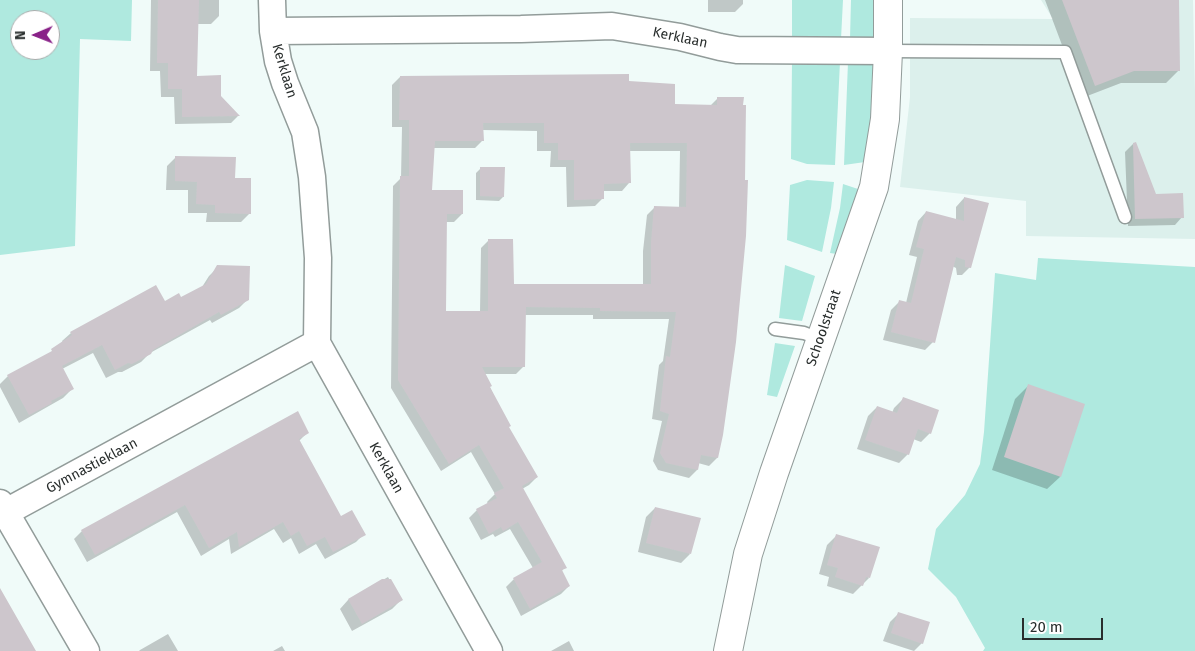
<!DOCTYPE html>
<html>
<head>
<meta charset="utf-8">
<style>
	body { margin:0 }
	#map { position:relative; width:1195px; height:651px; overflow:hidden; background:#f0fbf9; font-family:"Fira Sans",sans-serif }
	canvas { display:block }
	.north { position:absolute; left:10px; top:10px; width:50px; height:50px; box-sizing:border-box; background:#fff; border:1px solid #a9abab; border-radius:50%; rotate:269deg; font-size:14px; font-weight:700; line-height:20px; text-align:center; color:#292e2d }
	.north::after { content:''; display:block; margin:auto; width:18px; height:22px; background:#892288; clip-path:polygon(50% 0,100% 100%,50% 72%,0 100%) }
	.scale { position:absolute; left:1022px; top:618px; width:81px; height:22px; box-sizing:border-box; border:2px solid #292e2d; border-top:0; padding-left:6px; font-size:15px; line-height:18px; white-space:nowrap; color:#292e2d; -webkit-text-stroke:4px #fff; paint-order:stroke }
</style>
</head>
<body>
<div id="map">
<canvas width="1195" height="651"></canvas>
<div class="north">N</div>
<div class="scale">20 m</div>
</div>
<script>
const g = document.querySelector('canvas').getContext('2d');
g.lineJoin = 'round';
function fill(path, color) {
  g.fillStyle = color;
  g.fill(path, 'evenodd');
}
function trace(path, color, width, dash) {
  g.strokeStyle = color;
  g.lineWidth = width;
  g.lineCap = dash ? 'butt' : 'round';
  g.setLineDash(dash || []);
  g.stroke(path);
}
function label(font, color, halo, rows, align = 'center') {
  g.font = font + ' "Fira Sans",sans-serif';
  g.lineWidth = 4;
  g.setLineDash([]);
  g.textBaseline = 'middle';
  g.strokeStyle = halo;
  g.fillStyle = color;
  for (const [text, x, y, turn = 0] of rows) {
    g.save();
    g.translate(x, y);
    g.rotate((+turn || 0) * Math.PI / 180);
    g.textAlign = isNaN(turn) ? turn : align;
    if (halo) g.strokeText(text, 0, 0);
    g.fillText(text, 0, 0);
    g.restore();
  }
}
fill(new Path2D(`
	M1041 0H1193L1195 92V239L1026 236V201L900 187 910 97V18L1053 19Z`), '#dcf0ec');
fill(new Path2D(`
	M0 0H132L131 41 80 39 75 246 0 255ZM20 20H50V50H20Z
	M792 0H843L841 39H792Z
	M851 0H875L876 40 850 39Z
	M792 62H840L835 165 807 164 791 159Z
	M848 62H875L874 92 865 162 844 165Z
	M807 180 834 182 831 208 822 252 787 240 790 185Z
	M843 184 858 189 837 254 830 253 840 208Z
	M1038 258 1195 267V651H983L985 648 956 597 928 569 936 529 965 495 980 464 984 432 995 273 1036 280Z
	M785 265 815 276 802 321 779 318Z
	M775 343 795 346 777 397 767 395Z`), '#afe9df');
fill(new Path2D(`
	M151 0H219V16L211 24H197L196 77 220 97 238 116 231 123 175 124 174 97H161L160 71H150Z
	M708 0H743V4L735 12H708Z
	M1045 0H1178L1179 70 1166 83H1121L1082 98Z
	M400 77 628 82 674 105 710 106 718 98 717 458 709 466 698 463 697 470 689 478 658 470 653 461 662 421 652 419 659 365 663 361 669 319H593V315H524V366L516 374H484L508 427 537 477 529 485 522 489 565 567 561 572 569 586 561 594 521 616 506 587 514 579 533 568 510 529 495 537 493 534 481 540 469 518 477 510 488 504 487 502 495 494 471 452 441 471 391 388 393 186 401 178 402 127H392V85ZM482 130 537 131V151H551L550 167H566L567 207 595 206 603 198V191H622L629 183V151H680L679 208 655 207 647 215 643 251V285H512L489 240 481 248 480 312H445L446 222H454L462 214 431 191 433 148H475L482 141Z
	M1133 144 1155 195 1182 217 1175 225 1128 226 1125 152Z
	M176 157 234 179 250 213 241 222H206L207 213H188V190H166L167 166Z
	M481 168 503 197 499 201 476 200V173Z
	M964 198 970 267 962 275H957L956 268 952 266 933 342 925 350 883 340 891 310 899 302 906 303 917 257 909 255 918 221 926 212 956 220V207Z
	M218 267 248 299 239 308 212 323 210 320 150 353 141 362 122 372H118L106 378 93 353 62 369 72 389 63 398 19 423 0 387V384L8 376 46 356 63 343 62 341 71 333 180 299 202 287 209 276Z
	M1028 386 1060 477 1047 489 992 470 1015 399Z
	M903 399 930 433 921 442 913 439 908 454 899 463 857 449 868 416 877 407 892 413 894 408Z
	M307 433 299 441 341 518 364 534 356 542 325 559 316 544 299 554 291 538 283 543 274 529 231 554 229 539 201 556 177 512 87 562 74 539 82 531Z
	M655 508 690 554 681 563 638 552 646 517Z
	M836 536 869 578 853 594 827 586 829 577 819 574 827 545Z
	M388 577 401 600 392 609 352 631 340 609 348 600Z
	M898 614 922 643 914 651 883 641 890 622Z
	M168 634 178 651H139L140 650Z
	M569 641 574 651H551Z
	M282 646 285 651H273Z`), '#0003');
fill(new Path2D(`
	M158 0H199L197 76 221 75V96L240 116 182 117V89H168V63H157Z
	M1062 0H1179L1180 71H1134L1095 86Z
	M629 74V81L675 84V104L717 105V97H744L743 105H746L745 180H748L746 236 736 342 723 435 718 458 701 455 698 470 666 463 660 453 669 414 660 411 666 356 670 357 676 312 600 311V308L526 307 525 367H482L492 386 490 387 511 426 509 427 538 477 522 486 567 568 562 570 570 586 530 609 513 578 542 562 518 522 503 531 501 527 489 534 476 509 497 498 494 493 504 488 479 445 449 464 398 380 400 176H409V120H399L400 76ZM483 123H544V143H558V160H574V200L604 199V184L631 183 630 143H687L686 207 654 206 651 243V284H514L513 239H488V311H446L447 214H463V190H432L435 141H484Z
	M1136 142 1156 194 1183 193 1184 218 1135 219 1133 143Z
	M175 156 236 157 235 178H251V214L215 213V205L196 204 197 182 175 181Z
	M480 167H505L504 197 480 196Z
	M964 197 989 203 971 268 965 267V260L956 257 935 343 891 332 899 300 911 303 924 249 916 247 926 211 964 221Z
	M217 265 250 266 249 300 221 315 219 312 153 350 151 354 132 364 128 363 115 370 102 345 62 366 74 389 51 401 52 403 29 415 7 375 52 351 51 349 72 335 70 332 156 285 165 301 179 293 181 297 206 284Z
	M1028 384 1085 404 1061 477 1004 457Z
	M903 397 939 410 931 434 918 429 909 455 865 440 877 406 897 413Z
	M298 411 309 433 299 439 341 516 352 510 366 535 333 552 325 537 307 546 299 531 291 536 283 522 239 547 237 532 209 548 185 505 95 555 81 530Z
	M655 507 701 518 691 554 646 543Z
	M836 534 880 547 870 578 866 577 863 586 835 577 838 568 827 565Z
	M382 579H391L403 600 362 624 348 599Z
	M0 588 36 651H0Z
	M898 612 930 622 923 644 891 633Z`), '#cdc6cc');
const lane = new Path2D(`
	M888 51 1065 52 1125 217
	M775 329 804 333 820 339`);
const street = new Path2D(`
	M272 0 273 31 278 61 285 83 305 132 312 177 318 258 317 343 489 651
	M273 31 521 29 612 26 680 37 720 47 737 50 888 51
	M0 503 86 651
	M6 512 317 343`);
const secondary = new Path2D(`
	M728 651 748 554 774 473 874 187 885 119 888 51V0`);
trace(lane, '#929c9a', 15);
trace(street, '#929c9a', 29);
trace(secondary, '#929c9a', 30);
trace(lane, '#fff', 12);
trace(street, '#fff', 26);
trace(secondary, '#fff', 28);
label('14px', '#292e2d', '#fff', [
	["Kerklaan",680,38,12],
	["Kerklaan",284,71,73],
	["Schoolstraat",824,328,-71],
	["Gymnastieklaan",92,466,-28],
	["Kerklaan",386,468,61]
]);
</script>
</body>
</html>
